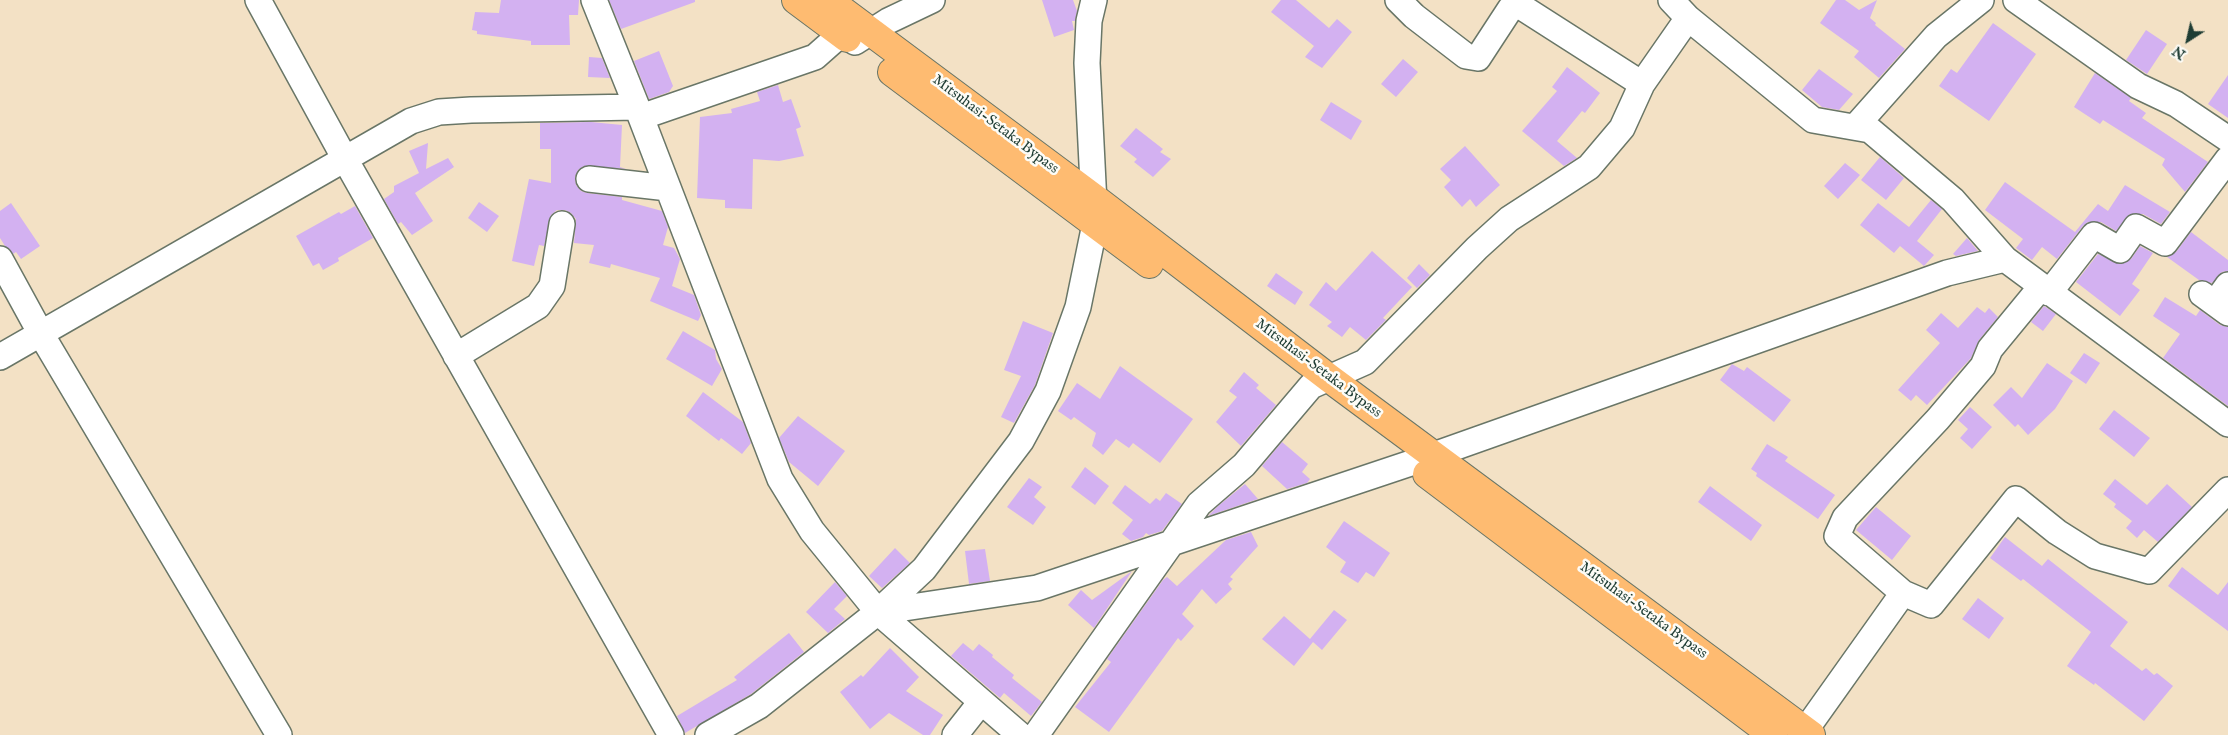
<!DOCTYPE html>
<html>
<head>
<meta charset="utf-8">
<style>
	body { margin:0 }
	#map { position:relative; width:2228px; height:735px; overflow:hidden; background:#f3e1c5; font-family:"IM FELL English",serif }
	canvas { display:block }
	.north { position:absolute; left:2163px; top:15px; width:50px; height:50px; -webkit-text-stroke:4px #fdfcf7; paint-order:stroke; rotate:215deg; font-size:14px; font-weight:700; line-height:20px; text-align:center; color:#1f3d34 }
	.north::after { content:''; display:block; margin:auto; width:18px; height:22px; background:#1f3d34; clip-path:polygon(50% 0,100% 100%,50% 72%,0 100%) }
</style>
</head>
<body>
<div id="map">
<canvas width="2228" height="735"></canvas>
<div class="north">N</div>
</div>
<script>
const g = document.querySelector('canvas').getContext('2d');
g.lineJoin = 'round';
function fill(path, color) {
  g.fillStyle = color;
  g.fill(path, 'evenodd');
}
function trace(path, color, width, dash) {
  g.strokeStyle = color;
  g.lineWidth = width;
  g.lineCap = dash ? 'butt' : 'round';
  g.setLineDash(dash || []);
  g.stroke(path);
}
function label(font, color, halo, rows, align = 'center') {
  g.font = font + ' "IM FELL English",serif';
  g.lineWidth = 5;
  g.setLineDash([]);
  g.textBaseline = 'middle';
  g.strokeStyle = halo;
  g.fillStyle = color;
  for (const [text, x, y, turn = 0] of rows) {
    g.save();
    g.translate(x, y);
    g.rotate((+turn || 0) * Math.PI / 180);
    g.textAlign = isNaN(turn) ? turn : align;
    if (halo) g.strokeText(text, 0, 0);
    g.fillText(text, 0, 0);
    g.restore();
  }
}
fill(new Path2D(`
	M501 0H579L578 15H569L570 45H531V41L477 34V31L472 30 475 12 499 13Z
	M609 0H695V2L621 29Z
	M1042 0H1073L1077 11 1075 21H1072L1074 30 1054 37Z
	M1281 0H1296L1329 28 1337 19 1352 32 1322 68 1305 57 1314 46 1271 12Z
	M1836 0H1845L1859 10 1877 0 1870 18 1876 23 1875 25 1905 49 1879 78 1854 57 1859 51 1820 23Z
	M1993 23 2036 54 1989 121 1939 86 1951 69 1957 73Z
	M2146 30 2167 44 2147 74 2126 60Z
	M659 51 673 86 669 92 649 99 634 61Z
	M589 57 602 58 610 78 588 77Z
	M1403 59 1418 72 1396 97 1381 84Z
	M1567 67 1600 93 1585 113 1582 111 1557 141 1577 158 1564 166 1522 131 1557 91 1552 87Z
	M1819 69 1853 94 1839 110 1822 107 1802 90Z
	M2095 73 2131 98 2129 101 2146 113 2142 118 2208 162 2185 192 2162 165 2165 159 2103 120 2100 124 2074 107Z
	M2228 75V118L2208 104Z
	M778 85 783 102 791 99 801 127 796 129 804 156 779 161 753 159 752 209 725 208V200L697 198 700 117 732 113 731 109 760 101 757 92Z
	M1331 102 1362 121 1351 140 1320 120Z
	M591 122 622 125 620 167 626 169 584 166 578 170 575 177 576 185 581 191 587 193 622 197V200L662 211 668 227 663 245 674 248 680 259 672 286 694 295 701 315 698 321 650 301 660 278 611 264 610 268 589 263 594 245 574 243 576 219 571 213 565 210H557L551 215 544 246 539 245 534 266 512 261 529 179 551 183V149H540V123Z
	M1136 128 1163 149 1160 152 1171 159 1153 177 1134 162 1137 159 1120 146Z
	M428 143 426 169 448 158 454 167 415 193 433 221 412 235 401 222 398 224 384 199 394 192V186L419 173 409 151Z
	M1465 146 1500 185 1476 207 1470 199 1462 207 1444 187 1451 180 1440 169Z
	M1880 157 1904 178 1886 200 1861 180Z
	M1845 163 1860 175 1838 199 1824 186Z
	M2005 182 2075 232 2098 204 2108 211 2125 185 2170 212 2161 224 2143 214H2130L2116 231 2101 222H2088L2083 226 2057 259 2042 247 2032 260 2016 248 2023 239 1985 210Z
	M1931 200 1942 209 1917 241 1934 255 1924 266 1900 246 1894 253 1860 225 1878 203 1909 227Z
	M479 202 499 216 487 232 468 218Z
	M11 203 40 246 21 259 16 252 13 254 5 246 0 238V211Z
	M355 206 373 238 338 258 339 261 323 270 319 263 313 266 296 236 339 212 341 214Z
	M2191 232 2228 260V271L2222 272 2212 283 2199 280 2167 257 2176 252Z
	M1967 238 1978 251 1956 256 1953 254Z
	M2140 246 2153 253 2132 284 2140 290 2120 316 2076 282 2098 254 2120 264 2131 259Z
	M1372 251 1412 287 1383 318 1386 320 1366 340 1350 327 1342 337 1327 326 1332 322 1309 305 1326 282 1336 291Z
	M1419 264 1430 275 1417 288 1407 278Z
	M1276 273 1303 292 1295 305 1267 286Z
	M2165 297 2196 316 2200 310 2220 325 2228 327V406L2163 358 2180 334 2153 316Z
	M2044 306 2056 314 2043 331 2031 322Z
	M1977 307 1985 313 1989 308 1998 317 1979 340 1971 358 1927 405 1916 395 1911 401 1898 390 1940 343 1926 330 1941 313 1958 328Z
	M1023 321 1053 333 1035 385 1014 423 1001 417 1021 376 1004 370Z
	M683 331 715 350 716 359 722 369 712 386 666 359Z
	M2084 353 2100 363 2086 384 2070 373Z
	M2047 363 2073 381 2055 409 2028 435 2018 424 2015 427 1993 405 2011 387 2022 398Z
	M1732 364 1744 371 1747 367 1791 400 1774 422 1720 380Z
	M1120 366 1193 419 1160 463 1133 443 1129 448 1116 439 1103 455 1092 446 1096 433 1074 417 1071 420 1058 411 1077 383 1100 399Z
	M1244 372 1259 385 1256 388 1276 405 1241 446 1216 422 1237 397 1229 391Z
	M703 392 743 422 751 443 742 454 721 438 719 441 686 416Z
	M1970 407 1992 427 1972 449 1960 438 1968 429 1958 420Z
	M2114 410 2150 438 2134 457 2099 429Z
	M798 416 845 451 818 486 789 462 779 438Z
	M1282 442 1308 464 1302 472 1310 479 1307 483 1287 489 1262 466Z
	M1767 444 1788 457 1785 461 1835 495 1818 519 1756 476 1757 473 1751 469Z
	M1085 467 1109 486 1095 505 1071 487Z
	M1029 478 1042 487 1034 497 1046 507 1033 525 1007 507Z
	M2115 479 2147 505 2167 484 2192 507 2158 542 2144 530 2137 538 2126 528 2132 521 2114 507 2116 504 2103 494Z
	M1245 484 1258 499 1208 516 1218 506Z
	M1125 485 1150 504 1156 498 1160 501 1166 493 1182 504 1162 531 1149 535 1146 533 1143 537 1131 541 1122 534 1133 520 1112 503Z
	M1710 486 1762 525 1751 541 1698 502Z
	M1876 507 1911 536 1892 560 1856 530Z
	M1344 521 1390 553 1374 577 1366 572 1358 583 1340 572 1346 562 1326 547Z
	M1251 532 1258 546 1230 577 1233 579 1228 584 1232 589 1216 604 1202 589 1182 614 1194 626 1181 641 1178 638 1109 732 1075 707 1111 662 1107 659 1163 580 1167 577 1177 586 1226 540Z
	M2005 537 2042 566 2048 559 2128 622 2110 646 2142 671 2146 668 2154 675 2157 673 2173 686 2144 721 2095 683 2094 685 2067 666 2091 632 2023 579 2021 581 1990 558Z
	M895 548 910 563 882 588 869 576Z
	M985 549 990 581 969 584 965 551Z
	M2182 567 2218 595 2228 582V631L2168 586Z
	M1132 571 1094 628 1068 605 1081 590 1092 600Z
	M835 582 847 596 834 609 845 619 828 633 806 612Z
	M1978 598 2004 618 1989 639 1962 619Z
	M1334 610 1347 620 1322 650 1313 642 1294 666 1262 639 1284 616 1310 639Z
	M789 633 804 652 751 694 685 733 677 716 737 680 734 677Z
	M963 643 973 651 979 644 993 655 992 657 1014 675 1012 678 1042 702 1031 716 1004 693 1000 698 951 656Z
	M890 648 919 677 906 691 943 715 930 735H923L889 713 870 729 840 692 861 675 863 677Z`), '#d3b1f1');
const minor = new Path2D(`
	M258 0 345 159 671 735
	M594 0 637 107 780 479 812 531 878 612 1020 735
	M1398 0 1414 16 1466 56 1478 58 1510 9 1520 6 1642 84
	M1671 0 1688 18 1813 120 1870 130 1953 200 2005 259 2228 424
	M2016 0 2138 86 2176 104 2228 139
	M855 42 888 21 932 0
	M641 117 815 57 841 34
	M1856 126 1936 36 1981 0
	M589 179 668 188
	M0 259 41 334 279 735
	M2041 287 1990 349 1983 366 1938 419 1845 518 1837 536 1903 593 1931 605 2016 499 2057 532 2095 556 2149 571 2228 490
	M2049 293 2094 235 2120 250 2136 227 2165 243 2228 159
	M2202 294 2228 313
	M2215 303 2228 285
	M456 356 538 306 552 286 562 224
	M0 357 411 121 439 112 471 110 637 107
	M878 612 1037 588 1411 463 1947 273 2005 259
	M708 735 759 706 878 612 924 569 1021 441 1048 391 1078 307 1095 224 1087 63 1089 21 1094 0
	M955 735 981 702
	M1036 735 1199 504 1244 465 1311 386 1365 362 1477 248 1509 219 1589 167 1622 128 1642 84 1688 18
	M1802 735 1903 593`);
const highway = new Path2D(`
	M796 0 847 38
	M828 0 1094 198 1329 378 1811 735
	M892 72 1149 264
	M1427 474 1773 735`);
trace(minor, '#697667', 28);
trace(highway, '#697667', 30);
trace(minor, '#fff', 25);
trace(highway, '#febb71', 28);
label('15px', '#1f3d34', '#fdfcf7', [
	["Mitsuhasi-Setaka Bypass",995,125,37],
	["Mitsuhasi-Setaka Bypass",1318,369,37],
	["Mitsuhasi-Setaka Bypass",1643,611,36]
]);
</script>
</body>
</html>
